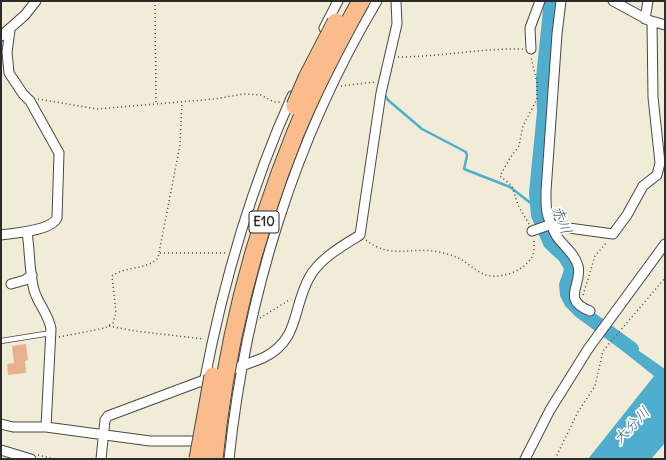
<!DOCTYPE html>
<html>
<head>
<meta charset="utf-8">
<style>
	body { margin:0 }
	#map { position:relative; width:666px; height:460px; overflow:hidden; background:#f0ecd7; font-family:Delius,sans-serif }
	canvas { display:block }
	.frame { position:absolute; inset:0; border:2px solid #2b2b2b; pointer-events:none }
</style>
</head>
<body>
<div id="map">
<canvas width="666" height="460"></canvas>
<div class="frame"></div>
</div>
<script>
const g = document.querySelector('canvas').getContext('2d');
g.lineJoin = 'round';
function fill(path, color) {
  g.fillStyle = color;
  g.fill(path, 'evenodd');
}
function trace(path, color, width, dash) {
  g.strokeStyle = color;
  g.lineWidth = width;
  g.lineCap = dash ? 'butt' : 'round';
  g.setLineDash(dash || []);
  g.stroke(path);
}
function label(font, color, halo, rows, align = 'center') {
  g.font = font + ' Delius,"Klee One",sans-serif';
  g.lineWidth = 3.5;
  g.setLineDash([]);
  g.textBaseline = 'middle';
  g.strokeStyle = halo;
  g.fillStyle = color;
  for (const [text, x, y, turn = 0] of rows) {
    g.save();
    g.translate(x, y);
    g.rotate((+turn || 0) * Math.PI / 180);
    g.textAlign = isNaN(turn) ? turn : align;
    if (halo) g.strokeText(text, 0, 0);
    g.fillText(text, 0, 0);
    g.restore();
  }
}
fill(new Path2D(`
	M619 337 665 369V443L651 459H588L654 376 614 344Z`), '#4faece');
trace(new Path2D(`
	M384 94 388 100 422 129 466 152 467 156 464 169 510 187 537 208`), '#4faece', 2.5);
trace(new Path2D(`
	M551 1 543 78 544 112 536 193 538 215 550 243 565 257 570 265 571 271 566 285 567 294 571 302 580 311 632 349`), '#4faece', 14);
fill(new Path2D(`
	M26 344 28 360 25 361 26 373 8 375 7 364 14 363 12 346Z`), '#e7b18e');
const service = new Path2D(`
	M1 341 51 333`);
const minor = new Path2D(`
	M561 1 557 34 546 191C546 202 545 219 554 226L613 234 627 215 643 186 657 175 660 163 653 97 652 22
	M613 1 648 20 665 25
	M645 19 648 1
	M324 28 338 1
	M1 36 25 15 36 1
	M531 49 530 28 540 1
	M532 231 552 224C554 242 574 249 578 266 583 285 560 299 590 311
	M27 232C30 251 29 271 34 290 38 304 49 315 51 329L46 427
	M1 235C14 233 51 231 57 218L59 153 30 101 23 94 9 73 7 52 10 30
	M11 284 25 280 32 275
	M204 383C223 283 250 189 292 96
	M1 424 13 427H46L150 441H193
	M1 450 31 459
	M101 459 105 420 108 416 263 358C300 340 292 309 309 278 319 259 342 246 360 235L381 93 397 24 396 1
	M229 459C246 298 294 140 377 1
	M525 459 550 410 588 349 665 244`);
trace(service, '#494845', 6);
trace(minor, '#494845', 11);
trace(new Path2D(`
	M155 1 156 103
	M398 57C440 57 481 48 523 49
	M341 86 375 82
	M38 99 97 109 214 99 244 94 261 95 274 102H281
	M529 224 518 205 512 186 500 176 510 158 519 146 523 126 537 99V83L531 57
	M366 240C391 260 410 246 439 252 447 254 455 256 462 260 470 265 477 272 486 275 500 279 521 272 530 260 535 254 534 246 534 239
	M160 253H226
	M583 295 595 256 607 242
	M260 318 291 299
	M109 326 135 331 204 339
	M59 337 105 328 113 323 116 313 112 276C125 266 147 270 158 258L180 145 182 102
	M38 455 55 459
	M555 459 578 412 595 386 603 351 665 278`), '#494845', 1.5, [1, 3]);
trace(service, '#fff', 4.5);
trace(minor, '#fff', 9);
const motorwayBridge = new Path2D(`
	M295 106 307 78 336 22
	M198 459 213 376
	M214 459C225 348 253 238 295 134 314 88 337 44 361 1`);
trace(motorwayBridge, '#494845', 19, []);
trace(motorwayBridge, '#fabc8b', 17);
for (const [x, y, w] of [
	[264,222,30]
]) {
  const box = new Path2D();
  box.roundRect(x - w / 2, y - 11, w, 22, 3);
  g.fillStyle = '#fff';
  g.fill(box);
  trace(box, '#2b2b2b', 1);
}
label('bold 13px', '#2b2b2b', null, [
	["E10",264,222]
]);
label('italic 15px', '#395f6c', '#fff', [
	["赤川",561,220,69],
	["大分川",632,426,-46]
]);
</script>
</body>
</html>
